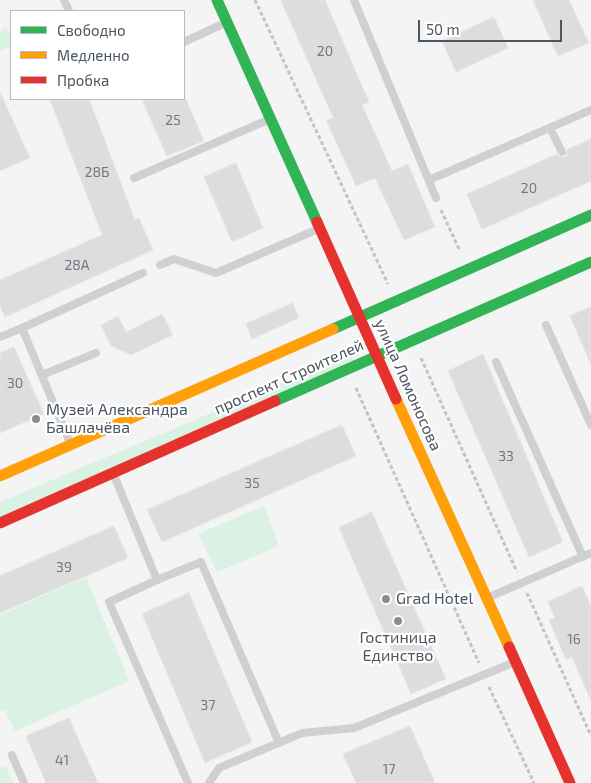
<!DOCTYPE html>
<html>
<head>
<meta charset="utf-8">
<style>
	body { margin:0 }
	#map { position:relative; width:591px; height:783px; overflow:hidden; background:#f4f4f4; font-family:"Exo 2",sans-serif }
	canvas { display:block }
	.legend { position:absolute; left:10px; top:10px; width:175px; height:90px; box-sizing:border-box; background:#fff; border:1px solid #b7bbc0; margin:0; padding:6px 9px; list-style:none; font-size:15px; color:#4a5661 }
	.legend li { display:flex; align-items:center; gap:10px; height:25px }
	.legend b { width:25px; border:1px solid #b7bbc0 }
	.scale { position:absolute; left:418px; top:20px; width:144px; height:22px; box-sizing:border-box; border:2px solid #4a5661; border-top:0; padding-left:6px; font-size:15px; line-height:18px; white-space:nowrap; color:#4a5661; -webkit-text-stroke:4px #fff; paint-order:stroke }
</style>
</head>
<body>
<div id="map">
<canvas width="591" height="783"></canvas>
<ul class="legend">
<li><b style="height:6px;background:#30b455"></b>Свободно</li>
<li><b style="height:6px;background:#ff9f0a"></b>Медленно</li>
<li><b style="height:6px;background:#e5322d"></b>Пробка</li>
</ul>
<div class="scale">50 m</div>
</div>
<script>
const g = document.querySelector('canvas').getContext('2d');
g.lineJoin = 'round';
function fill(path, color) {
  g.fillStyle = color;
  g.fill(path, 'evenodd');
}
function trace(path, color, width, dash) {
  g.strokeStyle = color;
  g.lineWidth = width;
  g.lineCap = dash ? 'butt' : 'round';
  g.setLineDash(dash || []);
  g.stroke(path);
}
function label(font, color, halo, rows, align = 'center') {
  g.font = font + ' "Exo 2",sans-serif';
  g.lineWidth = 4.5;
  g.setLineDash([]);
  g.textBaseline = 'middle';
  g.strokeStyle = halo;
  g.fillStyle = color;
  for (const [text, x, y, turn = 0] of rows) {
    g.save();
    g.translate(x, y);
    g.rotate((+turn || 0) * Math.PI / 180);
    g.textAlign = isNaN(turn) ? turn : align;
    if (halo) g.strokeText(text, 0, 0);
    g.fillText(text, 0, 0);
    g.restore();
  }
}
fill(new Path2D(`
	M6 27 11 37V47L0 51V31Z
	M351 354 354 363 0 518V502Z
	M264 506 279 546 217 572 198 534Z
	M86 577 129 681 15 731 5 710 0 711V615Z
	M6 766 13 783H0V768Z`), '#d9f2e3');
const building = new Path2D(`
	M281 0H325L369 102 362 105 392 171 408 164 435 227 404 240 375 178 356 186 326 120 333 118Z
	M533 0H569L589 43 558 56Z
	M494 17 508 48 456 72 442 41Z
	M0 92 30 158 0 171Z
	M50 99H89L135 220 139 218 153 250 5 317 0 306V280L102 235Z
	M142 99H186L204 141 167 156Z
	M591 139V181L482 229 467 194 557 154 559 157H564L567 155V150Z
	M236 163 263 228 232 242 204 177Z
	M293 303 299 318 252 339 246 324Z
	M591 307V365L570 316Z
	M162 314 173 335 131 355 111 346 101 325 118 316 126 332Z
	M14 347 44 414 0 433V353Z
	M483 354 563 542 529 557 448 371Z
	M342 425 356 456 162 542 147 510Z
	M372 512 446 679 411 694 339 528Z
	M114 526 128 558 0 613V576Z
	M582 586 591 606V701L572 657 566 660 549 620 555 618 548 602Z
	M189 593 252 742 205 763 142 614Z
	M69 718 98 783H46L26 736Z
	M410 726 435 783H356L343 754Z`);
fill(building, '#ddddde');
trace(building, '#e5e6e7', 1);
trace(new Path2D(`
	M255 0 388 284
	M441 210 460 251
	M421 358 517 572
	M356 388 479 663
	M527 593 591 736
	M489 687 534 783`), '#bcc7c4', 3, [4, 2.5]);
trace(new Path2D(`
	M64 0 69 11
	M354 0 436 198
	M184 42 225 23
	M550 128 562 152
	M134 178 270 119
	M429 180 591 110
	M160 265 174 259 216 273 318 229
	M546 325 591 425
	M22 328 70 443
	M0 337 22 328 143 273
	M496 362 583 557
	M42 375 96 353
	M113 473 157 580 109 602 188 783
	M157 580 201 562 279 743
	M487 598 591 553
	M12 755 24 783
	M209 783 219 768 302 733 354 728 515 662`), '#ced0d2', 8);
trace(new Path2D(`
	M217 0 317 222
	M333 329 591 215
	M275 401 591 262`), '#30b455', 11);
trace(new Path2D(`
	M396 399 509 647
	M0 476 333 329`), '#ff9f0a', 11);
trace(new Path2D(`
	M317 222 396 399
	M0 523 275 401
	M509 647 570 783`), '#e5322d', 11);
for (const [x, y, r, color] of [
	[36,419,5,"#868d94"],
	[386,599,5,"#868d94"],
	[398,621,5,"#868d94"]
]) {
  const dot = new Path2D();
  dot.arc(x, y, r, 0, 2 * Math.PI);
  g.fillStyle = color;
  g.fill(dot);
  trace(dot, '#fff', 2);
}
label('14px', '#707881', null, [
	["20",325,51],
	["25",173,120],
	["28Б",97,172],
	["20",529,188],
	["28А",77,265],
	["30",15,383],
	["33",506,456],
	["35",252,483],
	["39",64,567],
	["16",574,639],
	["37",208,705],
	["41",62,760],
	["17",389,769]
]);
label('16px', '#4a5661', '#fff', [
	["проспект Строителей",289,377,-24],
	["улица Ломоносова",408,385,66]
]);
label('16px', '#4a5661', '#fff', [
	["Музей Александра",46,410],
	["Башлачёва",46,428],
	["Grad Hotel",396,599],
	["Гостиница",398,638,"center"],
	["Единство",398,656,"center"]
], 'left');
</script>
</body>
</html>
